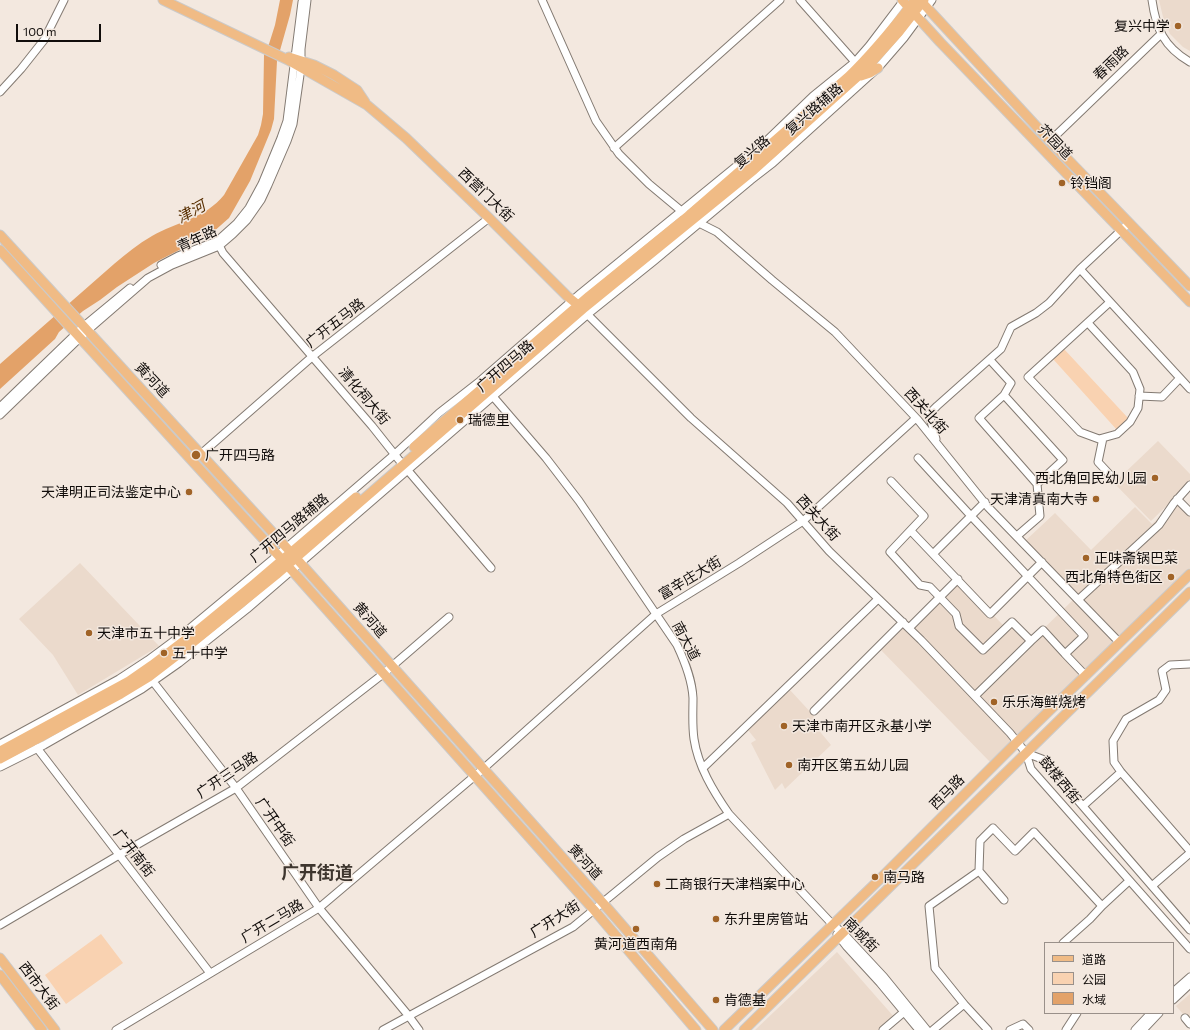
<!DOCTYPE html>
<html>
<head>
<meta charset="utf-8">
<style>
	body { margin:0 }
	#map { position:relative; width:1190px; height:1030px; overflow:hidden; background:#f3e8df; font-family:Commissioner,"Noto Sans SC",sans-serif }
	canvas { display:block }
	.legend { position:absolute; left:1044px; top:942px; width:130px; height:72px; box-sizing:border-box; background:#f3e8df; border:1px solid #99908a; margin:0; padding:5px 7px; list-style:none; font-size:12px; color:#110d0b }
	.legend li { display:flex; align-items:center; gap:8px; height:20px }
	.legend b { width:20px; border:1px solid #99908a }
	.scale { position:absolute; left:16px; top:24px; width:85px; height:18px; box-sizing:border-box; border:2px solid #110d0b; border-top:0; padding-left:5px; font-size:12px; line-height:14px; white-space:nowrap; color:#110d0b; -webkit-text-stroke:3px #f3e8df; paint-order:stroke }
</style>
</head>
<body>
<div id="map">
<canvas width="1190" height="1030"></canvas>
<ul class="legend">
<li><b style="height:5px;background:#f0bb85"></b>道路</li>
<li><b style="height:11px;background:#f9d2b1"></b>公园</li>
<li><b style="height:11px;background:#e3a269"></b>水域</li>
</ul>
<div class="scale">100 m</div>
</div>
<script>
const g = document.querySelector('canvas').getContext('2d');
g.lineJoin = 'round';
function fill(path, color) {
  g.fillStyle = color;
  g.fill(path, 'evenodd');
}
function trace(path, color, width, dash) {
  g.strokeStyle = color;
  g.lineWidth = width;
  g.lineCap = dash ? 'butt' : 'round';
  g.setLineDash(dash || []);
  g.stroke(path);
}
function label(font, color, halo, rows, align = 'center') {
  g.font = font + ' Commissioner,"Noto Sans SC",sans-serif';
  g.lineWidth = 3;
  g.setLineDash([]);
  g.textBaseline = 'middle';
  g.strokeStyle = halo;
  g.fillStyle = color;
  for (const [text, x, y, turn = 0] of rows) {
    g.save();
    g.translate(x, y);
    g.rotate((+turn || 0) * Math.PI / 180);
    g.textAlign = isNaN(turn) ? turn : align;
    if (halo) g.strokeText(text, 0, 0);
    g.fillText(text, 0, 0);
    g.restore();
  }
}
fill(new Path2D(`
	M1159 0H1190V51L1183 47 1170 34 1163 17Z
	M1158 441 1190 474V483L1151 521 1114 483Z
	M1177 501 1190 514V568L990 762 880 649 903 626 917 623 960 581 1004 626 1011 620 1031 641 1078 595 1025 541 1055 513 1091 550 1135 507 1152 524Z
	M80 563 159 646 78 695 53 655 19 619Z
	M790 690 814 716 812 722 831 745 785 789 782 783 775 790 751 743 756 740 748 730 783 693 785 695Z
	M837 952 895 1018 880 1030H755Z
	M1190 994V1022L1176 1006Z`), '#ebdacc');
fill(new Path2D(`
	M1064 349 1128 418 1117 430 1053 359Z
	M101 934 123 963 66 1004 45 975Z`), '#f9d2b1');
fill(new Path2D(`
	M280 0H293L290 15 277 61 274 119 271 130 250 181 229 218 212 233 154 263 117 287 100 300 83 311 59 332 55 339 0 389V364L114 264C126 254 138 244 152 236 176 222 206 218 224 195L258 135 261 125 263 114 264 55 269 44 275 25Z`), '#e3a269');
const minor = new Path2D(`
	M542 0 596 121 619 154 649 184 685 214
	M800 0 855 62
	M1152 0C1156 29 1164 47 1190 62
	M0 92 21 69 44 40 64 0
	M1050 141 1161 34
	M614 148 780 0
	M695 221 717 232 772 280 835 332 918 420 988 507 1119 642
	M218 243 223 253 372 426 399 460 491 568
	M161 265 178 256 217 241 237 223 249 208 262 184 281 138 287 121 302 2
	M1080 269 1190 389
	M584 311 691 418 787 503 829 551 921 640 1010 733 1026 753 1031 769 1190 949
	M1088 323 1133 372 1140 389 1138 408 1130 422 1117 434 1099 439 1080 432 1028 377 1110 302
	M990 360 1011 383 1004 395 979 418 1037 484 1040 516 1017 536
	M490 393 546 458 579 501 677 645C685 662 692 679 693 698 693 712 692 725 694 739 698 766 713 791 729 814L833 925 843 933 884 977 927 1030
	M1004 395 1063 460 1037 484
	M1139 396 1162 397 1180 378
	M0 407 84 326 130 288
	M0 415 88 330 148 278 172 265 219 246 233 234 247 220 261 200 268 185 287 141 293 124 301 68V49L307 0
	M1103 438 1098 462 1112 477
	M936 439 929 414 937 406 1001 349 1011 327 1036 313 1049 303 1080 269 1129 223
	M201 454 313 356 489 218
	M918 458 971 516 1084 636 1065 654 1086 676
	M891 481 924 516 890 552 920 585 930 587 956 614 959 626 983 650 1012 622 1031 641 1043 630 1065 654
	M1177 499 1190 512
	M911 531 990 614 1042 562
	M933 554 985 502
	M1079 599 1159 525 1174 503 1190 485
	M909 628 958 579
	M1190 664 1170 665 1162 671 1166 690 1159 700 1126 719 1113 741 1114 762 1121 772 1190 851
	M151 679 236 788 319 908 408 1015 419 1030
	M975 696 1031 641
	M814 711 903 622
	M0 744 119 679 148 660 183 634 278 555 395 454 439 413 480 381 581 293 761 146 813 96 855 62 869 46 904 0
	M37 748 210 973
	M1026 753 1042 759 1190 930
	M0 767 44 745 142 689 179 663 247 609 588 314 654 261 751 180 773 163 878 68 904 38 932 0
	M703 768 878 599
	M1083 806 1121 772
	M979 871 980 841 993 828 1015 851 1034 832 1102 906 1090 919 1063 943
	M1152 886 1190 853
	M1102 906 1129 881
	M0 925 119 855 236 788 383 674 449 617
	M837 934 847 947 880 983 919 1030
	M1173 992 1190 977
	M1173 1000 1190 984
	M964 1004 988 1030
	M1185 1018 1190 1024
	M116 1030 319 908 483 769 656 614 739 563 803 521 916 418
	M383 1030 573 927 658 857 684 839 729 814
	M883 1030 904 1012
	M933 1030 964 1004 935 968 929 906 979 871 1004 900
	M1010 1030 1023 1024 1029 1030
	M1066 1030 1077 1013
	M1135 1030 1151 1013
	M1143 1030 1159 1013`);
const major = new Path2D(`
	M163 0 288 60 367 105 406 138 489 218 567 296 583 309
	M902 0 940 42 1190 302
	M920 0 1050 141 1190 286
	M289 57 314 65 334 75 357 90 365 102
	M861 76 870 73 878 68
	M0 235 296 558 603 903 713 1030
	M0 250 287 565 594 910 696 1030
	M414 447 589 296 688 216 848 77C873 53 894 27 915 0
	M0 751 129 681 152 665 198 630 254 584 356 497
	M0 759 121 694 149 677 175 657 276 575 583 309 754 170 863 72 899 32 924 0
	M0 958 55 1030
	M0 975 42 1030
	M724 1030 880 879 1017 742 1190 574
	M744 1030 1190 592`);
trace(minor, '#837a72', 9);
trace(major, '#cbcac9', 11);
trace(minor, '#fff', 7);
trace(major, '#f0bb85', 9);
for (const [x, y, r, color] of [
	[1178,26,4,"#a06327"],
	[1062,183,4,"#a06327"],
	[460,420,4,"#a06327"],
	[196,455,5,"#a06327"],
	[1155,478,4,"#a06327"],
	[189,492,4,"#a06327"],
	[1096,499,4,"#a06327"],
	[1086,558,4,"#a06327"],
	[1171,577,4,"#a06327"],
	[89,633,4,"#a06327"],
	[164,653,4,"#a06327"],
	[994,702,4,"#a06327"],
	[784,726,4,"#a06327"],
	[789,765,4,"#a06327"],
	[875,877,4,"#a06327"],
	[657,884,4,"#a06327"],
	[716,919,4,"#a06327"],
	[636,929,4,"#a06327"],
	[716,1000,4,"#a06327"]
]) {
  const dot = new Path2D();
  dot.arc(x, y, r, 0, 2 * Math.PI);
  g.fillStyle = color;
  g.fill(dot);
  trace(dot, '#f3e8df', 1.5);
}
label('14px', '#110d0b', '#f3e8df', [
	["复兴中学",1170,26,"right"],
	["铃铛阁",1070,183],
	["瑞德里",468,420],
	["广开四马路",205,455],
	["西北角回民幼儿园",1147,478,"right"],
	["天津明正司法鉴定中心",181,492,"right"],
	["天津清真南大寺",1088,499,"right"],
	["正味斋锅巴菜",1094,558],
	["西北角特色街区",1163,577,"right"],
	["天津市五十中学",97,633],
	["五十中学",172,653],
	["乐乐海鲜烧烤",1002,702],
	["天津市南开区永基小学",792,726],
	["南开区第五幼儿园",797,765],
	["南马路",883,877],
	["工商银行天津档案中心",665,884],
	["东升里房管站",724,919],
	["黄河道西南角",636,944,"center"],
	["肯德基",724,1000]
], 'left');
label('14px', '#110d0b', '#f3e8df', [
	["春雨路",1111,63,-44],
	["复兴路辅路",814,109,-41],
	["芥园道",1055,142,46],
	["复兴路",752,152,-41],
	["西营门大街",486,195,44],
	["青年路",197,239,-25],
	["广开五马路",335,323,-38],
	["广开四马路",505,366,-41],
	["黄河道",152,380,47],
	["清化祠大街",364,396,50],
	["西关北街",926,411,48],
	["西关大街",818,518,48],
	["广开四马路辅路",289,528,-40],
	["富辛庄大街",690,578,-31],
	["黄河道",370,620,49],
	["南大道",686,641,62],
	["广开三马路",227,775,-34],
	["鼓楼西街",1060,780,51],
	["西马路",947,792,-45],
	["广开中街",275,822,55],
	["广开南街",134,853,52],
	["黄河道",585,862,48],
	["广开大街",555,919,-32],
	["广开二马路",272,921,-31],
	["南城街",861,935,45],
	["西市大街",39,986,53]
]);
label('italic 15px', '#572e00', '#f3e8df', [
	["津河",191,212,-29]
]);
label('bold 18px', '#3e362f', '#f3e8df', [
	["广开街道",317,873]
]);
</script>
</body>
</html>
